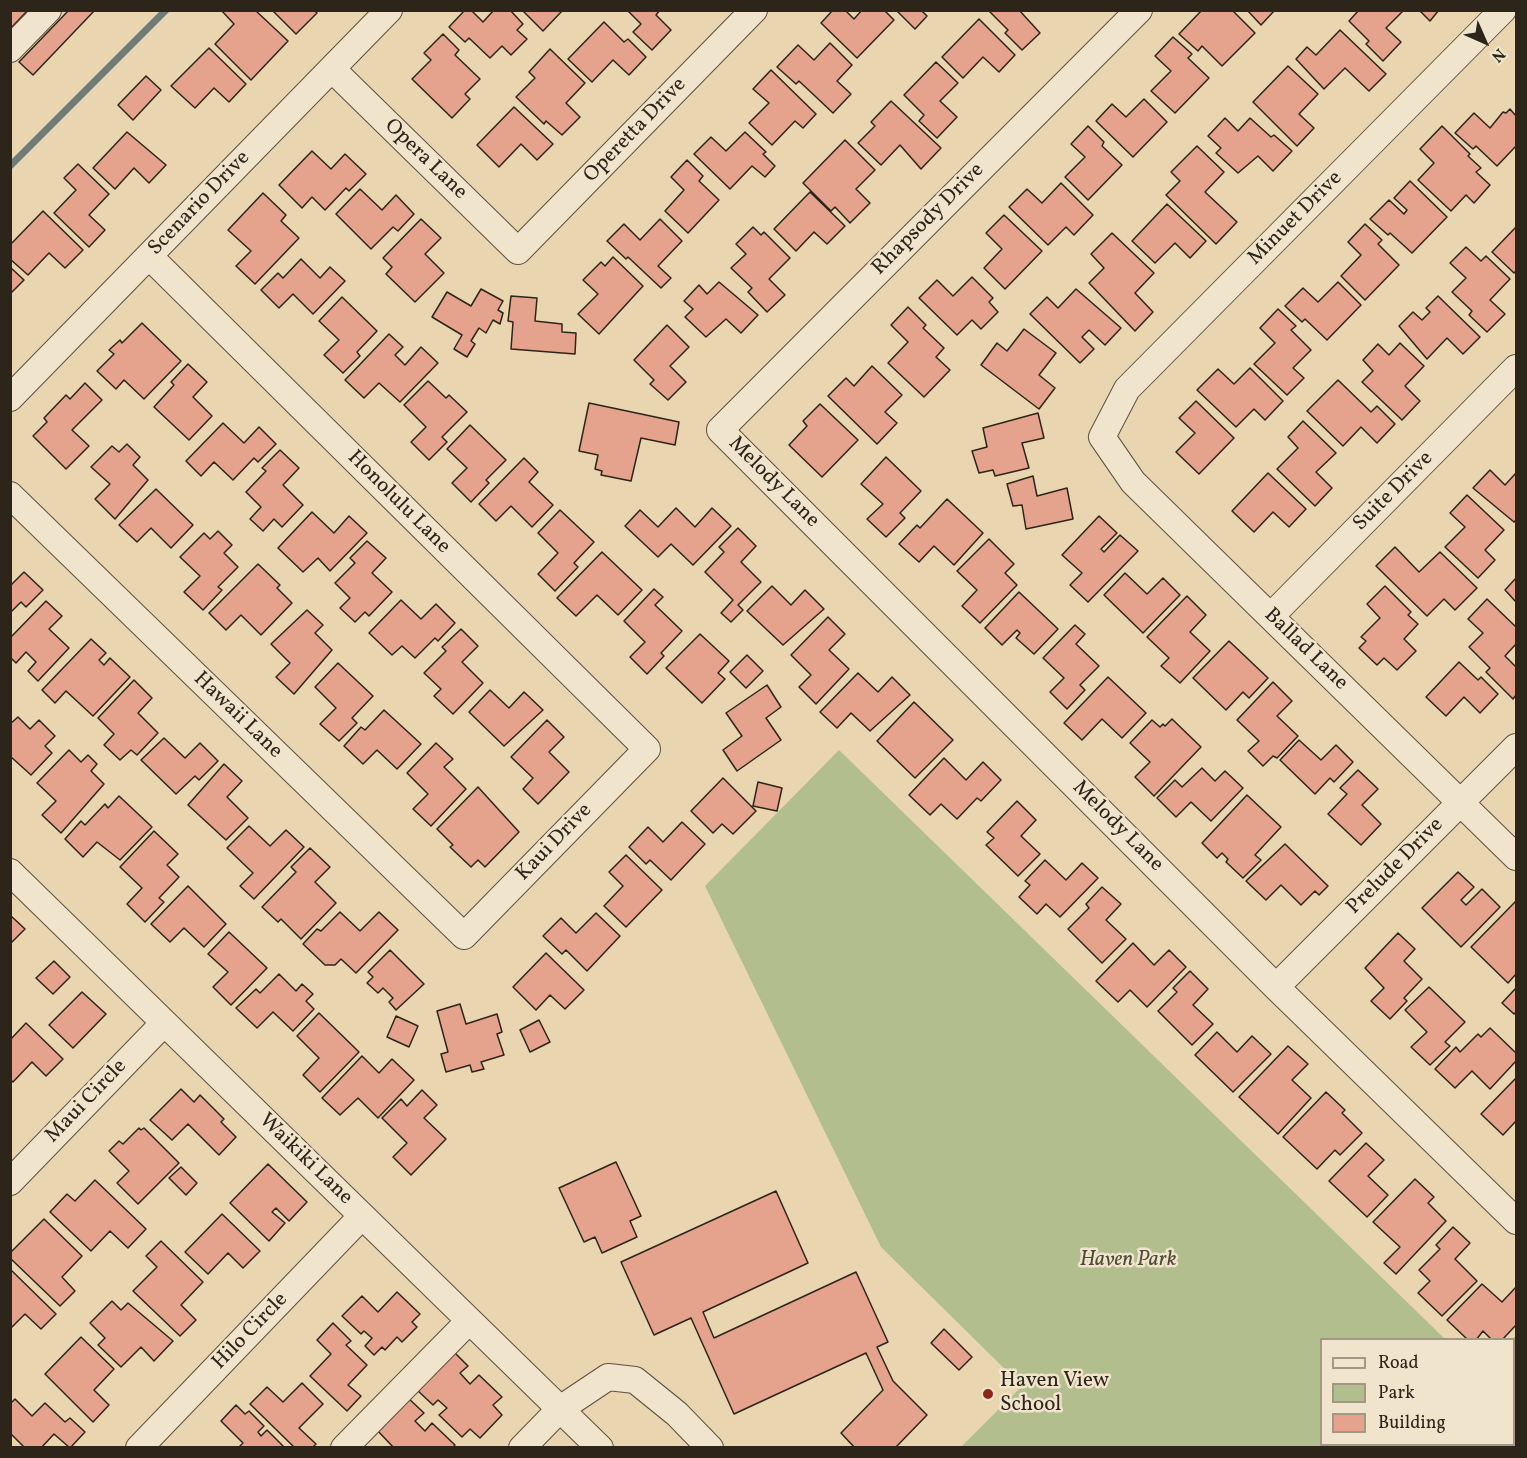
<!DOCTYPE html>
<html>
<head>
<meta charset="utf-8">
<style>
	body { margin:0 }
	#map { position:relative; width:1527px; height:1458px; overflow:hidden; background:#e9d6b0; font-family:Vollkorn,serif }
	canvas { display:block }
	.frame { position:absolute; inset:0; border:12px solid #2d251a; pointer-events:none }
	.legend { position:absolute; left:1320px; top:1338px; width:195px; height:108px; box-sizing:border-box; background:#f1e4cc; border:2px solid #a39885; margin:0; padding:8px 10px; list-style:none; font-size:18px; color:#2d251a }
	.legend li { display:flex; align-items:center; gap:12px; height:30px }
	.legend b { width:30px; border:2px solid #a39885 }
	.north { position:absolute; left:1455px; top:12px; width:60px; height:60px; -webkit-text-stroke:4px #f1e4cc; paint-order:stroke; rotate:135deg; font-size:16px; font-weight:700; line-height:24px; text-align:center; color:#2d251a }
	.north::after { content:''; display:block; margin:auto; width:21px; height:27px; background:#2d251a; clip-path:polygon(50% 0,100% 100%,50% 72%,0 100%) }
</style>
</head>
<body>
<div id="map">
<canvas width="1527" height="1458"></canvas>
<div class="frame"></div>
<ul class="legend">
<li><b style="height:8px;background:#f1e4cc"></b>Road</li>
<li><b style="height:16px;background:#b2be8e"></b>Park</li>
<li><b style="height:16px;background:#e5a28c"></b>Building</li>
</ul>
<div class="north">N</div>
</div>
<script>
const g = document.querySelector('canvas').getContext('2d');
g.lineJoin = 'round';
function fill(path, color) {
  g.fillStyle = color;
  g.fill(path, 'evenodd');
}
function trace(path, color, width, dash) {
  g.strokeStyle = color;
  g.lineWidth = width;
  g.lineCap = dash ? 'butt' : 'round';
  g.setLineDash(dash || []);
  g.stroke(path);
}
function label(font, color, halo, rows, align = 'center') {
  g.font = font + ' Vollkorn,serif';
  g.lineWidth = 5;
  g.setLineDash([]);
  g.textBaseline = 'middle';
  g.strokeStyle = halo;
  g.fillStyle = color;
  for (const [text, x, y, turn = 0] of rows) {
    g.save();
    g.translate(x, y);
    g.rotate((+turn || 0) * Math.PI / 180);
    g.textAlign = isNaN(turn) ? turn : align;
    if (halo) g.strokeText(text, 0, 0);
    g.fillText(text, 0, 0);
    g.restore();
  }
}
fill(new Path2D(`
	M839 750 1445 1339 1322 1340V1444L1506 1445 1504 1447H961L1022 1386 881 1247 705 886Z`), '#b2be8e');
trace(new Path2D(`
	M10 166 166 10`), '#717c79', 7);
const building = new Path2D(`
	M10 10H28L10 29Z
	M69 10H95L33 75 19 62Z
	M255 10 288 41 251 80 215 44 234 24 221 10Z
	M272 10H314L317 13 296 34Z
	M465 10H471L483 22 494 10H510L523 24 517 30 527 39 511 55 502 46 490 58 469 38 465 42 449 27Z
	M522 10H563L543 31Z
	M627 10H660L656 15 671 30 652 50 633 32 641 24Z
	M833 10H845L854 19 862 10H884L894 20 857 58 821 23Z
	M896 10H921L927 16 915 29Z
	M988 10H1019L1040 33 1022 50 1005 33 1008 30Z
	M1202 10H1232L1255 33 1222 66 1202 46 1198 51 1179 34Z
	M1247 10H1275L1261 25Z
	M1359 10H1404L1386 28 1401 42 1383 61 1366 44 1369 41 1349 21Z
	M1419 10H1439L1430 21Z
	M979 19 1015 55 999 72 983 57 963 78 942 57Z
	M604 22 624 42 628 39 646 57 629 75 613 60 592 82 568 59Z
	M1340 30 1386 74 1369 91 1345 68 1324 89 1296 59 1307 47 1316 55Z
	M443 34 459 50 455 55 480 79 465 94 470 99 452 118 412 79 431 60 424 53Z
	M1173 37 1192 54 1188 58 1209 78 1175 113 1151 91 1171 71 1155 56Z
	M830 43 852 65 837 81 851 94 833 113 799 81 796 84 777 67 798 45 814 60Z
	M209 48 246 84 229 102 214 88 195 108 171 86Z
	M550 49 585 83 566 103 580 117 562 135 546 121 544 124 516 97 535 78 529 72Z
	M936 62 958 83 940 101 957 117 937 138 919 121 924 115 904 95Z
	M1288 66 1318 94 1299 114 1314 128 1297 146 1253 102Z
	M771 70 816 114 803 128 795 121 772 145 749 123 769 103 753 89Z
	M146 76 161 90 133 120 118 105Z
	M1144 99 1167 122 1133 157 1096 121 1112 104 1126 117Z
	M891 101 941 148 921 169 900 145 881 165 858 143 875 126 871 122Z
	M514 107 553 144 537 160 521 144 499 167 477 145Z
	M1510 109 1516 116V146L1497 166 1476 146 1473 149 1455 133 1474 113 1490 128 1503 112 1506 113Z
	M1225 118 1238 131 1250 118 1271 137 1274 135 1292 151 1273 171 1258 156 1238 173 1216 153 1221 148 1208 136Z
	M1088 126 1104 142 1102 146 1122 165 1088 200 1065 177 1085 157 1071 144Z
	M1442 126 1470 154 1468 156 1481 168 1476 172 1490 185 1474 203 1466 195 1451 211 1418 180 1434 163 1420 149Z
	M127 132 166 165 149 183 134 168 115 189 93 168Z
	M745 132 766 152 763 154 775 166 765 177 752 166 730 189 694 154 711 137 726 151Z
	M845 140 875 170 856 189 870 203 850 223 835 207 831 211 803 183Z
	M1197 146 1224 172 1205 192 1237 222 1216 244 1166 195 1180 181 1171 172Z
	M312 151 331 169 345 154 366 174 349 191 346 188 325 210 312 197 302 208 279 185Z
	M687 160 703 176 699 181 719 200 688 233 665 211 684 190 671 177Z
	M78 164 109 194 89 215 105 230 89 247 54 213 76 190 64 178Z
	M1410 181 1447 217 1412 253 1390 233 1388 235 1370 219 1389 200 1404 214 1407 210 1394 198Z
	M1061 183 1093 215 1074 235 1066 227 1048 245 1009 207 1027 189 1042 203Z
	M360 189 382 210 396 195 414 214 398 231 393 227 371 249 336 214Z
	M810 192 845 226 827 244 814 232 796 251 774 229Z
	M263 193 286 215 281 221 299 238 255 284 236 266 251 251 228 230Z
	M1167 204 1206 241 1190 258 1175 243 1155 263 1132 241Z
	M43 211 83 250 65 268 49 253 28 275 10 259V245Z
	M1004 215 1042 251 1005 289 984 268 1002 249 986 233Z
	M421 219 441 238 425 254 444 273 415 302 386 274 392 267 383 258Z
	M660 219 682 241 658 266 671 278 661 288 628 257 626 259 607 241 624 224 640 240Z
	M1365 224 1382 240 1378 244 1399 265 1365 300 1341 276 1361 255 1348 242Z
	M753 227 761 235 764 232 790 258 769 279 785 295 767 312 748 292 752 288 731 268 746 254 736 244Z
	M1516 227V271L1514 273 1492 252Z
	M1112 233 1154 273 1135 293 1153 312 1135 331 1089 283 1104 268 1091 254Z
	M1466 247 1481 261 1486 256 1510 279 1490 300 1505 314 1487 332 1469 315 1472 311 1452 292 1466 278 1450 263Z
	M613 257 643 286 599 334 578 314 598 294 583 280 601 262 605 266Z
	M301 259 320 278 330 267 345 281 313 314 293 294 279 308 261 290 278 273 283 278Z
	M10 267 24 280 10 294Z
	M972 277 993 298 989 302 998 312 981 329 972 320 957 335 919 298 937 280 953 296Z
	M719 282 758 315 741 333 726 319 706 337 685 317 693 309 684 301 699 285 707 294Z
	M1338 282 1361 305 1327 340 1305 319 1302 322 1285 306 1303 288 1318 302Z
	M481 289 503 301 498 310 503 313 500 324 493 320 486 333 479 328 471 341 475 344 467 357 454 349 462 335 432 317 447 292 471 306Z
	M1076 289 1121 328 1105 345 1089 330 1082 337 1094 349 1080 363 1030 314 1047 297 1058 308Z
	M511 296 537 298 535 321 562 324V332L576 333 575 354 511 349 513 322 508 321Z
	M1438 296 1480 337 1463 354 1447 338 1427 359 1399 326 1413 312 1422 320 1430 312 1426 308Z
	M342 297 377 331 357 352 360 356 343 373 324 355 339 340 319 321Z
	M908 307 926 325 923 328 944 348 936 357 950 370 924 397 888 363 908 342 891 325Z
	M1278 309 1296 326 1291 330 1311 350 1293 368 1304 378 1287 395 1254 364 1275 343 1260 328Z
	M142 323 181 361 144 399 124 380 116 389 97 371 114 354 109 350 120 340 122 343Z
	M667 325 689 347 670 366 686 382 668 400 650 384 654 380 634 360Z
	M1024 329 1056 353 1039 375 1055 388 1039 409 981 365 997 343 1007 351Z
	M389 334 403 347 395 355 405 365 421 347 438 363 400 402 379 383 364 398 345 380Z
	M1400 343 1424 366 1405 386 1420 401 1402 420 1362 382 1373 371 1363 360 1378 344 1389 355Z
	M188 364 207 382 193 397 212 416 189 440 154 407 174 385 171 382Z
	M872 366 902 395 885 412 897 423 877 444 828 396 846 378 854 386Z
	M1250 368 1283 401 1265 420 1254 409 1236 427 1197 390 1218 369 1234 384Z
	M1338 380 1371 412 1377 406 1395 424 1377 443 1361 427 1343 446 1307 411Z
	M428 381 446 398 449 395 467 412 442 437 447 442 429 460 411 442 426 427 404 405Z
	M85 383 102 400 72 430 89 446 66 469 33 436 47 422 44 418 66 395 70 399Z
	M1196 401 1234 438 1199 474 1176 452 1195 433 1179 418Z
	M589 403 679 422 675 445 641 438 631 481 601 475 602 471 595 469 598 455 579 451Z
	M820 404 858 440 822 477 789 445 807 426 803 421Z
	M1038 413 1044 438 1022 443 1029 468 995 476 993 470 979 473 972 451 987 447 983 428Z
	M1303 421 1336 453 1316 472 1332 488 1315 506 1277 469 1298 448 1288 437Z
	M223 423 244 443 259 427 276 444 258 462 254 458 233 480 214 462 201 476 186 461Z
	M470 425 506 460 486 480 489 483 471 502 452 483 467 468 447 449Z
	M127 444 140 457 133 465 148 480 115 519 95 499 110 484 91 467 112 446 119 452Z
	M280 450 299 468 283 485 303 505 282 527 274 519 263 531 250 519 261 507 246 492 266 471 262 468Z
	M886 457 921 491 900 513 905 518 886 537 867 519 883 504 861 484Z
	M524 458 538 472 529 482 553 505 532 527 511 506 496 521 479 504Z
	M1490 470 1505 485 1516 473V520L1514 522 1473 488Z
	M1268 473 1306 509 1289 527 1273 512 1254 532 1232 511Z
	M1033 476 1037 496 1067 488 1073 519 1026 529 1022 505 1013 506 1007 484Z
	M156 489 193 525 171 548 151 528 137 542 119 525Z
	M1467 495 1504 530 1485 550 1495 560 1478 578 1445 547 1465 527 1450 513Z
	M947 499 983 533 954 565 934 546 919 562 899 544 917 525 920 528Z
	M676 508 695 527 712 508 731 526 693 565 671 544 658 557 625 526 640 510 658 527Z
	M560 510 594 542 574 563 578 567 555 591 538 574 558 553 538 533Z
	M312 512 334 533 349 516 367 533 330 571 318 558 303 572 278 548Z
	M1099 516 1117 533 1101 549 1104 552 1120 535 1138 551 1088 602 1070 585 1082 573 1062 555Z
	M738 528 756 546 741 562 761 582 738 605 743 610 731 622 721 613 733 600 705 572 724 552 719 547Z
	M218 531 232 545 224 553 238 567 218 587 222 590 203 610 184 592 200 576 180 557 204 533 210 539Z
	M989 539 1014 564 1005 573 1017 585 980 623 962 606 977 590 957 571Z
	M367 541 386 558 372 573 392 592 369 616 365 612 355 622 340 608 350 598 335 583 355 563 350 558Z
	M1395 547 1419 572 1440 552 1477 588 1455 610 1444 599 1427 616 1376 566Z
	M602 552 642 590 618 615 597 595 576 616 557 598Z
	M258 564 280 585 277 588 292 603 261 635 241 615 226 630 209 613Z
	M24 572 43 590 26 607 21 602 10 613V586Z
	M1125 573 1147 594 1163 578 1180 595 1143 633 1104 595Z
	M1516 578V602L1505 590Z
	M772 586 791 605 805 590 824 609 783 645 747 611Z
	M1385 586 1411 612 1408 615 1418 624 1404 639 1416 651 1397 670 1384 658 1377 665 1359 648 1366 641 1361 637 1380 618 1367 604Z
	M654 589 663 597 655 605 682 631 661 653 664 656 647 674 630 657 645 642 624 621Z
	M1019 592 1058 629 1034 654 1016 638 1020 633 1017 630 1002 645 985 628Z
	M1187 596 1206 615 1190 632 1210 651 1180 683 1161 666 1169 658 1147 637Z
	M1487 599 1516 627V644L1505 656 1516 667V695L1513 699 1486 672 1490 668 1469 647 1483 633 1468 619Z
	M401 600 421 619 436 604 455 623 438 641 435 638 415 658 402 646 392 655 369 633Z
	M46 601 62 616 49 629 69 648 38 681 28 671 36 662 26 652 16 663 10 657V638Z
	M307 610 323 625 315 633 332 650 294 694 276 677 290 663 271 644Z
	M828 617 845 634 829 650 849 669 816 704 799 687 811 675 791 655Z
	M1075 625 1085 634 1076 644 1099 666 1080 685 1085 690 1067 709 1050 692 1064 678 1043 658Z
	M461 629 478 646 462 662 483 683 453 714 434 696 441 689 424 673 446 651 442 647Z
	M700 634 729 661 718 673 725 679 702 703 666 668Z
	M91 639 106 653 99 660 104 665 110 658 130 677 93 716 66 691 55 703 42 690Z
	M1229 641 1268 678 1249 698 1243 692 1226 710 1193 678Z
	M747 655 763 671 746 688 730 672Z
	M1459 662 1478 680 1481 677 1498 694 1480 713 1464 697 1446 716 1426 697Z
	M338 663 373 696 352 718 357 723 339 741 320 724 336 708 315 687Z
	M858 673 878 692 892 677 910 695 870 731 851 713 837 728 820 712Z
	M1108 677 1146 713 1122 738 1102 719 1082 740 1064 723Z
	M134 680 152 698 138 713 158 733 137 755 131 750 120 760 104 745 114 734 98 718Z
	M1273 682 1292 701 1277 716 1298 736 1277 758 1273 756 1263 766 1248 751 1259 741 1237 720Z
	M767 685 781 707 766 718 781 740 737 771 723 750 742 736 726 713Z
	M490 690 509 708 524 692 543 710 504 746 469 712Z
	M914 702 953 740 915 778 877 741Z
	M384 710 421 744 397 769 377 750 363 764 344 746 361 727 365 730Z
	M18 717 30 729 39 720 55 736 45 746 52 753 31 775 10 756V724Z
	M1172 719 1201 747 1154 796 1135 777 1150 762 1130 743 1152 720 1160 727 1163 724 1165 726Z
	M547 720 564 737 549 752 569 772 538 804 523 789 533 778 511 757Z
	M164 738 185 758 200 743 218 761 199 780 195 776 176 794 141 760Z
	M1299 740 1321 760 1336 745 1353 762 1334 782 1330 778 1315 794 1280 760Z
	M436 743 453 759 444 767 466 789 431 826 413 809 428 794 407 773Z
	M69 750 81 762 88 755 97 764 91 771 104 784 61 833 42 815 56 801 37 783Z
	M944 758 966 780 983 762 1001 780 981 801 977 798 957 819 941 804 930 815 909 795Z
	M224 764 242 781 227 797 248 818 226 840 188 805Z
	M1202 768 1215 781 1225 771 1243 788 1211 821 1191 802 1176 817 1157 798 1175 780 1182 787Z
	M1358 770 1378 789 1362 805 1381 824 1361 845 1328 814 1347 794 1340 788Z
	M723 778 756 811 733 834 722 824 713 833 691 811Z
	M758 782 782 788 777 811 753 806Z
	M478 787 519 832 485 867 478 860 471 867 450 847 453 845 437 829Z
	M1247 795 1281 827 1255 855 1261 860 1243 878 1226 862 1228 859 1222 853 1217 858 1202 843Z
	M119 796 152 827 120 860 97 842 83 857 65 839 81 821 85 825 105 804 108 808Z
	M1017 801 1036 820 1021 836 1040 854 1018 876 986 845 994 838 987 832Z
	M682 822 705 844 671 880 650 860 646 864 629 847 648 827 663 842Z
	M249 826 270 846 286 830 304 847 254 899 240 886 253 873 227 848Z
	M154 831 178 854 167 865 179 877 159 898 164 902 145 922 127 904 142 888 120 867Z
	M1285 844 1328 886 1319 895 1315 891 1301 905 1281 885 1266 900 1246 881Z
	M310 848 330 867 315 882 336 903 301 939 281 919 278 922 262 907 296 872 291 867Z
	M626 855 662 890 626 927 604 906 623 886 609 872Z
	M1045 860 1066 880 1082 863 1098 878 1060 917 1046 904 1037 914 1019 897 1030 885 1025 881Z
	M1458 872 1474 887 1461 900 1466 905 1482 889 1500 907 1461 947 1422 908Z
	M188 886 226 924 204 947 184 928 170 942 151 924Z
	M1102 887 1121 904 1106 920 1126 939 1102 963 1068 929 1089 908 1086 904Z
	M1516 901V974L1508 983 1471 947Z
	M340 912 360 931 379 912 398 930 356 973 341 959 335 965H325L303 944 317 929 321 931Z
	M596 913 620 936 587 971 566 950 562 954 543 936 561 918 576 933Z
	M10 915 25 929 10 944Z
	M229 932 267 968 231 1005 213 987 228 972 208 954Z
	M1398 933 1415 949 1404 961 1422 979 1404 998 1407 1001 1390 1019 1371 1001 1384 988 1365 968Z
	M1133 943 1154 965 1169 950 1186 967 1147 1007 1130 990 1118 1002 1096 981Z
	M390 950 424 984 396 1010 389 1002 393 998 383 988 378 993 367 983 373 977 368 972Z
	M546 953 584 990 565 1009 550 995 536 1010 513 987Z
	M54 961 70 977 53 994 36 978Z
	M1190 971 1208 989 1193 1005 1213 1024 1192 1045 1158 1011 1177 992 1173 988Z
	M279 974 296 991 302 984 313 994 306 1001 314 1009 293 1031 273 1012 257 1028 236 1008 256 989 260 993Z
	M1429 987 1465 1022 1445 1042 1450 1046 1430 1065 1411 1047 1427 1032 1405 1010Z
	M1516 988V1012L1514 1014 1502 1003Z
	M82 992 106 1014 73 1048 49 1025Z
	M460 1004 466 1024 497 1014 502 1032 497 1034 504 1055 481 1062 484 1069 472 1072 470 1065 446 1072 441 1054 448 1052 437 1011Z
	M319 1013 359 1052 320 1092 303 1075 319 1058 297 1036Z
	M396 1016 418 1026 409 1047 387 1037Z
	M539 1020 550 1042 530 1052 520 1030Z
	M26 1023 63 1059 46 1076 32 1062 13 1082 10 1079V1040Z
	M1490 1028 1516 1053V1061L1490 1089 1472 1071 1455 1088 1435 1069 1456 1047 1460 1052 1478 1034 1481 1037Z
	M1217 1032 1237 1052 1252 1036 1271 1054 1233 1092 1195 1055Z
	M1288 1046 1308 1064 1292 1080 1311 1098 1278 1134 1239 1097Z
	M362 1056 379 1073 392 1059 414 1080 378 1118 358 1098 340 1115 322 1098Z
	M1516 1078V1121L1503 1135 1481 1114Z
	M181 1089 194 1102 200 1095 224 1119 221 1122 236 1137 219 1155 188 1124 172 1140 150 1120Z
	M422 1090 437 1105 424 1118 446 1139 411 1175 393 1157 407 1143 382 1118 401 1099 407 1106Z
	M1326 1092 1345 1110 1342 1113 1362 1133 1340 1155 1335 1150 1317 1169 1283 1137Z
	M139 1128 141 1130 144 1128 179 1163 138 1204 117 1183 129 1171 109 1151 119 1141 123 1144Z
	M1366 1143 1384 1160 1368 1176 1388 1195 1367 1217 1329 1181Z
	M616 1162 641 1216 630 1221 637 1237 602 1253 595 1237 584 1242 559 1188Z
	M268 1164 307 1202 289 1221 276 1208 272 1212 285 1223 269 1241 230 1203Z
	M181 1167 197 1183 186 1195 169 1178Z
	M1415 1179 1434 1197 1428 1203 1446 1221 1396 1274 1384 1263 1400 1247 1373 1222Z
	M95 1180 146 1229 128 1248 110 1231 91 1251 50 1212 67 1194 75 1201Z
	M776 1191 808 1263 703 1312 714 1338 856 1272 888 1342 877 1347 893 1381 927 1415 895 1448H855L841 1433 883 1390 866 1353 734 1414 691 1318 654 1335 621 1262Z
	M222 1214 260 1251 243 1268 228 1253 208 1274 185 1252Z
	M44 1219 82 1256 62 1277 75 1291 60 1306 10 1258V1253Z
	M1453 1227 1470 1243 1455 1259 1477 1281 1442 1316 1418 1293 1430 1281 1419 1270 1440 1249 1436 1245Z
	M161 1241 203 1282 181 1305 196 1320 180 1336 133 1291 157 1267 146 1256Z
	M10 1269 56 1314 41 1329 25 1314 10 1329Z
	M1482 1284 1502 1302 1516 1287V1325L1502 1340H1492L1483 1331 1476 1340H1468L1447 1320Z
	M397 1292 420 1314 412 1322 417 1327 402 1342 397 1337 385 1350 382 1347 374 1355 365 1346 372 1338 364 1331 361 1334 342 1316 362 1296 378 1312Z
	M112 1301 121 1310 128 1303 173 1341 154 1361 141 1347 121 1367 98 1345 105 1338 90 1323Z
	M333 1323 351 1341 346 1345 367 1365 348 1385 361 1396 347 1411 310 1376 331 1354 317 1340Z
	M944 1329 972 1357 959 1370 931 1343Z
	M81 1337 114 1369 94 1390 109 1405 93 1422 45 1374Z
	M1516 1337V1371L1514 1374V1340Z
	M453 1351 468 1366 460 1373 470 1384 479 1375 502 1397 493 1405 502 1415 480 1438 470 1429 462 1437 439 1415 447 1408 438 1400 433 1405 416 1389Z
	M302 1383 323 1404 299 1428 316 1444 312 1448H295L250 1404 267 1387 283 1402Z
	M407 1397 424 1413 415 1421 425 1431 432 1423 455 1445 452 1448H394L376 1429Z
	M15 1399 32 1416 45 1403 65 1422 70 1418 85 1432 70 1448 54 1434 41 1448H25L10 1433V1404Z
	M236 1405 245 1414 249 1411 264 1426 258 1432 261 1436 267 1430 284 1447 238 1448 243 1443 221 1421Z`);
fill(building, '#e5a28c');
trace(building, '#2d251a', 1.5);
const minor = new Path2D(`
	M1139 10 720 430 1276 987 1516 1221
	M1503 10 1127 389 1102 437 1133 482 1516 857
	M10 49 48 10
	M332 69 518 251 754 10
	M10 398 389 10
	M10 495 464 936 647 749 149 256
	M1271 616 1516 368
	M10 872 600 1448
	M1276 987 1516 747
	M10 1182 164 1023
	M139 1448 362 1216
	M344 1448 469 1321
	M522 1448 560 1409 608 1377 635 1380 677 1414 710 1448`);
trace(minor, '#5c5140', 28);
trace(minor, '#f1e4cc', 26);
for (const [x, y, r, color] of [
	[988,1394,6,"#8f2418"]
]) {
  const dot = new Path2D();
  dot.arc(x, y, r, 0, 2 * Math.PI);
  g.fillStyle = color;
  g.fill(dot);
  trace(dot, '#f1e4cc', 2);
}
label('21px', '#2d251a', '#f1e4cc', [
	["Operetta Drive",636,131,-46],
	["Opera Lane",425,160,44],
	["Scenario Drive",200,204,-46],
	["Minuet Drive",1296,219,-45],
	["Rhapsody Drive",929,220,-45],
	["Melody Lane",773,483,45],
	["Suite Drive",1394,492,-45],
	["Honolulu Lane",398,503,45],
	["Ballad Lane",1305,650,44],
	["Hawaii Lane",237,716,44],
	["Melody Lane",1117,827,45],
	["Kaui Drive",555,843,-46],
	["Prelude Drive",1396,867,-45],
	["Maui Circle",87,1102,-46],
	["Waikiki Lane",305,1160,44],
	["Hilo Circle",251,1332,-46]
]);
label('italic 21px', '#4e4b37', '#f1e4cc', [
	["Haven Park",1128,1261]
]);
label('21px', '#2d251a', '#f1e4cc', [
	["Haven View",1000,1382],
	["School",1000,1406]
], 'left');
</script>
</body>
</html>
